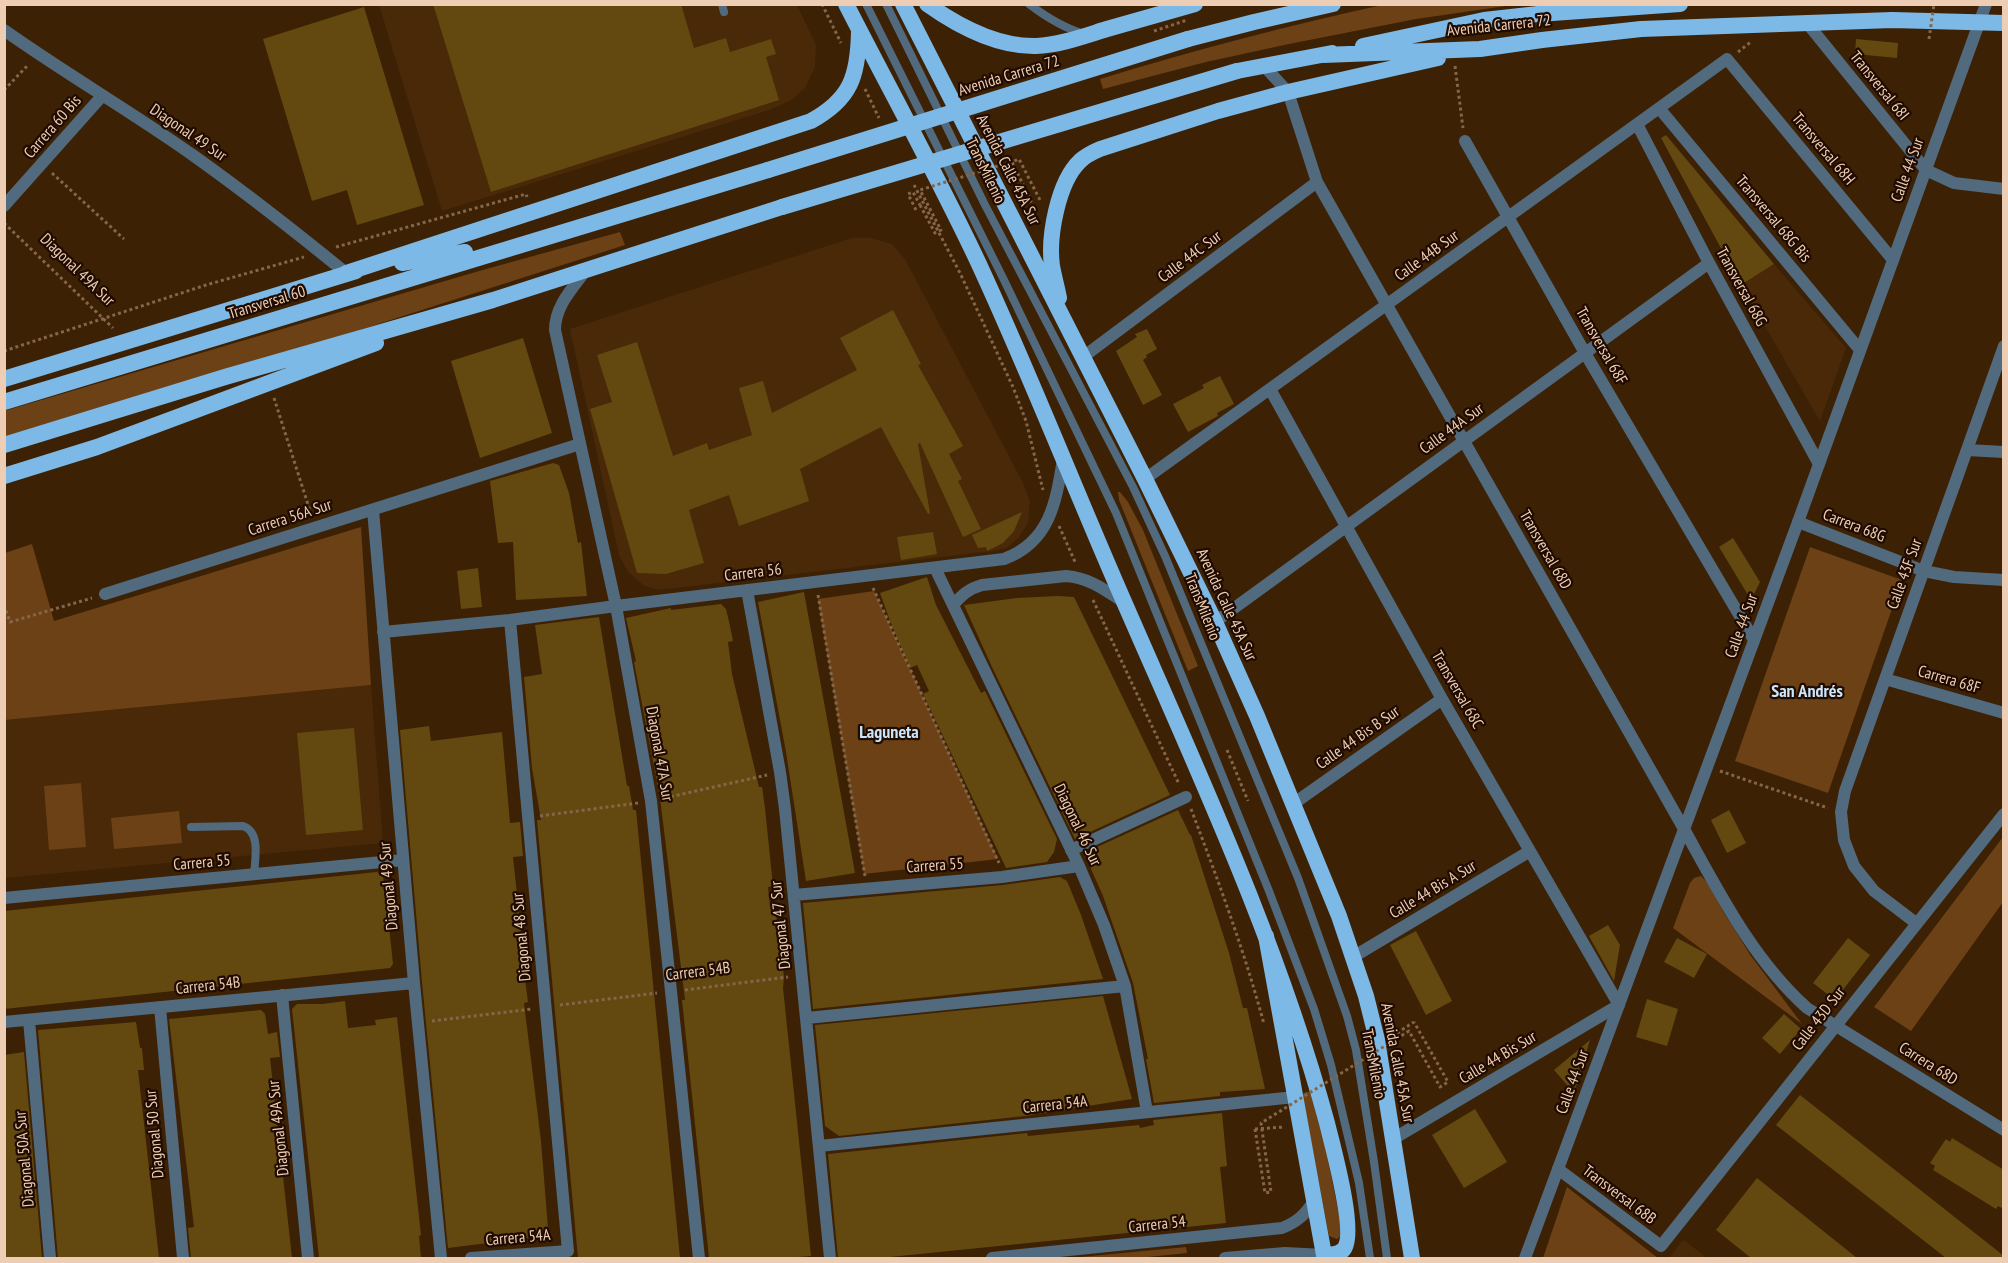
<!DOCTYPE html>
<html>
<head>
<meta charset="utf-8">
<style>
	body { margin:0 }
	#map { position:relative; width:2008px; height:1263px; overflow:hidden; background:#3d2104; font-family:"PT Sans Narrow",sans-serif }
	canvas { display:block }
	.frame { position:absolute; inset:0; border:6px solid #edceb5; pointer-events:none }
</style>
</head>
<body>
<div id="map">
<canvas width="2008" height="1263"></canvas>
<div class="frame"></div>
</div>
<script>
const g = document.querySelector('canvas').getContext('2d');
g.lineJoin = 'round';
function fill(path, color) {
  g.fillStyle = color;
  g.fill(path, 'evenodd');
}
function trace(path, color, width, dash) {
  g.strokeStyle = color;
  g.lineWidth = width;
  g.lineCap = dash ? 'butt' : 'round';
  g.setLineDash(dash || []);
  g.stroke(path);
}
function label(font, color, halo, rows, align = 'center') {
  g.font = font + ' "PT Sans Narrow",sans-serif';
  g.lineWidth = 4.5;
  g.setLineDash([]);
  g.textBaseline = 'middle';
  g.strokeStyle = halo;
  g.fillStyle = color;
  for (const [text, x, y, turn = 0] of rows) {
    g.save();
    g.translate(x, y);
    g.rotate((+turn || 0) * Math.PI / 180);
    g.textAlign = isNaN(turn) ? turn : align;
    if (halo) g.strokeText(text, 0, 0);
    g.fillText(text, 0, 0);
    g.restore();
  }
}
fill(new Path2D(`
	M379 5H797L816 45 815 67 805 88 790 101 769 110 442 211Z
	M852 238H871L892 244 905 259 1022 481 1030 501 1028 523 1019 537 1007 548 992 551 658 590 643 585 628 572 619 555 570 329Z
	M1774 264 1846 348 1820 421 1741 285Z
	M371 685 383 843 5 878V720Z
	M1683 1240 1693 1247 1707 1258H1669Z`), '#492908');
fill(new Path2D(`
	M1387 4 1513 5 1416 19 1289 44 1206 62 1103 89 1100 79C1195 50 1290 25 1387 4Z
	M620 232 625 245 169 391 5 437 4 411 479 271Z
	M1118 492H1120L1128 502 1143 530 1198 666 1188 671 1119 500Z
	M361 527 371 685 5 720V553L32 544 54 621Z
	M1810 547 1902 580 1828 793 1735 761Z
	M874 591 998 859 864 874 818 599Z
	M81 783 86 847 49 850 44 786Z
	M179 811 182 843 114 849 111 818Z
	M2003 837V902L1911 1031 1874 1007Z
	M1701 876 1707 882 1724 913 1751 956 1802 1024 1673 928 1690 883 1694 878Z
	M1306 1092H1310L1323 1136 1343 1234 1337 1239 1329 1236 1302 1094Z
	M1567 1187 1654 1255 1658 1258H1543Z
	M1186 1247 1187 1253 1138 1258H1070Z`), '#6c4116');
fill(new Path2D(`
	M433 4H681L694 48 726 38 730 52 771 39 776 54 766 57 779 100 491 192Z
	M364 7 424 205 357 225 347 190 312 201 263 39Z
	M1856 39 1898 43 1897 58 1855 54Z
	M1666 135 1774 264 1741 285 1661 138Z
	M893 310 921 364 918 365 963 446 949 454 962 479 958 481 981 529 963 537 920 443 918 444 930 513 928 514 881 427 800 469 809 501 739 526 729 495 689 510 704 563 666 574 637 573 590 409 612 402 597 355 637 342 673 456 707 443 709 450 752 435 739 388 763 381 772 413 857 370 840 338Z
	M1147 329 1157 349 1146 355 1147 357 1143 360 1162 395 1143 405 1116 351 1137 337 1135 334Z
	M523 338 552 433 480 458 451 361Z
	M1220 376 1234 404 1217 413 1218 416 1188 432 1173 404 1204 388 1202 385Z
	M553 463 559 465 569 493 578 543 581 542 587 596 516 600 513 542 498 543 490 481Z
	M1022 512 1014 531 1003 543 987 551 986 547 978 548 972 535Z
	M933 532 937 554 901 560 897 537Z
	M1733 538 1760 582 1751 600 1719 547Z
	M478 568 482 607 461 609 457 571Z
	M927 577 936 605 981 693 985 691 1057 839 1054 852 1047 862 1006 868 923 694 929 691 917 665 910 668 890 621 880 593Z
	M804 592 855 873 806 881 786 752 758 602Z
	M1058 596 1074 597 1170 795 1075 839 992 667 964 605 1017 598Z
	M721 604 726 609 730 626 733 641 728 642 732 674 759 787H762L765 808 773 886 768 887 770 906H775L784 977 783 988 811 1256 785 1258H709L682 1000H685L660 798 634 662 636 661 626 618 671 608V610Z
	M599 617 627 786H629L633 810H636L680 1258H578L537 820H541L532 768 524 677 542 674 535 625Z
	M429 726 431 741 502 732 510 823 520 822 523 856 513 857 522 941H520L528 1002 524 1003 541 1141 548 1228 544 1236 448 1248 422 982 400 730Z
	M354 728 363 830 306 835 297 733Z
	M1178 810 1190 835H1191L1229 953 1243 1008H1247L1265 1089 1220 1092V1096L1154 1103 1146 1059H1148L1133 983 1103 896 1084 853Z
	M1729 810 1746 843 1727 853 1711 820Z
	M377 872 383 876 386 898 393 964 390 968 4 1009V911Z
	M1060 877 1067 881 1081 915 1103 979 813 1009 803 903 1003 885Z
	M1608 925 1620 945 1614 981 1589 936Z
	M1416 931 1452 1001 1426 1015 1390 945Z
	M1677 938 1707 954 1694 978 1664 962Z
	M1848 938 1870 955 1835 1000 1813 983Z
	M1103 996 1132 1099 1025 1116 839 1136 825 1126 815 1025Z
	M1647 999 1678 1009 1667 1046 1636 1037Z
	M345 1001 348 1028 376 1025 375 1020 397 1017 421 1235 419 1236 421 1258H319L292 1009 297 1004H323Z
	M261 1010 265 1014 268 1034 277 1032 280 1057 270 1058 292 1258H191L188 1228 194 1227 169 1019Z
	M1784 1014 1801 1029 1780 1054 1762 1038Z
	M136 1022 140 1048H142L144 1070H138L159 1258H58L38 1030Z
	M1590 1040 1574 1093 1554 1070Z
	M24 1052 42 1258H4V1055Z
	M1800 1095 2004 1256V1258H1946L1776 1125Z
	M1475 1109 1507 1162 1464 1188 1432 1135Z
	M1222 1113 1227 1166 1220 1167 1226 1223 880 1258H838L828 1154 1027 1133 1028 1136 1139 1125 1140 1128 1154 1125 1153 1120Z
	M1952 1138 2004 1170V1209L1998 1206 1996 1209 1933 1170 1935 1166 1930 1163 1946 1139 1950 1142Z
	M1757 1178 1857 1258H1751L1716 1230Z`), '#634910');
trace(new Path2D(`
	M822 4 841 43
	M1738 52 1752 41
	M1455 66 1463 128
	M865 89 879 118
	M4 90 29 64
	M52 173 124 239
	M914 185 960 273 1013 387 1026 421 1043 490
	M1024 205 1031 201 1012 162 1019 159 1041 202
	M916 210 908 194 913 192 920 205
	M4 223 113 328
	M336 247 526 194 527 197
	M4 351 206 285 304 257
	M274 398 311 514
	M1059 526 1076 564
	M873 588 999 863
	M818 595 865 876
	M1093 600 1179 784
	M4 605 10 622 92 598
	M1227 750 1248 801
	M1720 771 1828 808
	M665 798 767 775
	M1191 809C1218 880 1244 950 1264 1024
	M540 816 638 803
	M685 990 788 977
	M560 1005 657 993
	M432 1021 532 1009
	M1397 1033 1414 1022
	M1255 1129 1284 1127`), '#84664b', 3, [3, 3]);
trace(new Path2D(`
	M722 4 724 12
	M866 4 1004 280 1116 513 1269 891 1314 1009 1331 1065 1359 1183 1370 1258
	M886 4 985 205 1133 487 1165 556 1298 878 1347 1016 1356 1050 1374 1162 1387 1258
	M1029 4C1046 17 1064 28 1084 34
	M191 827 243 826C261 832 255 859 254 875`), '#516a7e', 8);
trace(new Path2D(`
	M1071 850 1186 797`), '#516a7e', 12);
trace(new Path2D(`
	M1807 23 1926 170 1954 183 2004 189
	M4 30C66 74 132 112 194 156 246 193 297 233 346 273
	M1264 66 1288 92 1317 182 1684 829
	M1659 108 1860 350
	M1637 124 1709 263 1819 464
	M1465 141 1585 353 1754 640
	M4 206 102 96
	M586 270C572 289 555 306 555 330L616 606 651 801 699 1258
	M1083 357 1317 182
	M1270 389 1442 699 1619 1005 1393 1139
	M1967 450 2004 452
	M1145 479 1727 59 1893 260
	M373 510 414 983 441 1258
	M1798 522 1924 571 1954 577 2004 580
	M935 568 1079 866 1104 925 1125 986 1147 1112
	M747 590 780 772 785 809 830 1258
	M105 594 580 444
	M953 605C962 595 968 589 982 585L1066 576C1090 578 1105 590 1125 603
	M1215 622 1709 263
	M383 632 510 620 616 606 1004 559C1050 542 1056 502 1063 459
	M1885 679 2004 713
	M1293 804 1442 699
	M794 895 1002 877 1079 866
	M4 898 403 860
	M1916 923 1874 891 1854 866 1844 840 1841 812 1845 791 2004 346
	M1353 957 1530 851
	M282 995 308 1258
	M160 1007 183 1258
	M807 1018 1125 986
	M29 1020 50 1258
	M4 1022 414 983
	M819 1146 1295 1097
	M1558 1169 1661 1246 2004 814
	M471 1258 568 1251 510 620`), '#516a7e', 12);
trace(new Path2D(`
	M1684 829C1719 892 1753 960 1807 1008L2004 1130
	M992 1258 1282 1228C1297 1222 1305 1215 1314 1201
	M1225 1258 1285 1253 1324 1255
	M1525 1258 1798 522 1986 4`), '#516a7e', 12);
trace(new Path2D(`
	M846 4C890 90 937 175 978 262 1030 374 1075 490 1125 604 1199 774 1278 943 1327 1123 1332 1144 1358 1236 1343 1250 1338 1255 1330 1255 1324 1255L1266 936
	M903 4 1145 479 1215 622 1257 716 1339 916 1366 996 1377 1040 1412 1258
	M927 4C958 26 997 47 1036 46 1060 45 1084 36 1107 29 1136 21 1166 12 1195 4
	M1188 39 1254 22 1333 4
	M1363 46 1484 20 1538 14 1680 4
	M1323 55 1480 49 1542 40 1641 29 1892 20 2004 23
	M1237 71 1332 53
	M402 263 465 252
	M346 273 811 121C851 99 858 76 859 32
	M1059 298C1057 287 1054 277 1052 266 1048 236 1058 182 1080 161 1086 155 1093 152 1100 149L1218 111 1288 92 1438 58
	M4 379 356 271
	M4 402 768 170
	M4 445 225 377 493 300 782 207
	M4 476 97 447 376 343`), '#7db9e6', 16);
trace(new Path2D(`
	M1154 31 1187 20
	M1929 39 1934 4
	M920 205 935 233 941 230 920 190 1004 164
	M1255 1129 1265 1193 1271 1192 1261 1123 1409 1031 1440 1087 1448 1082 1414 1022`), '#84664b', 3, [3, 3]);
trace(new Path2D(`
	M768 170 1188 39
	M782 207 1237 71`), '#7db9e6', 16);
label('16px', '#edceb5', '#200b00', [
	["Avenida Carrera 72",1499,26,-6],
	["Avenida Carrera 72",1009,76,-17],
	["Transversal 68I",1879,86,51],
	["Carrera 60 Bis",53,127,-49],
	["Diagonal 49 Sur",188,133,34],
	["Transversal 68H",1823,149,50],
	["Avenida Calle 45A Sur",1008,170,63],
	["Calle 44 Sur",1908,170,-70],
	["TransMilenio",985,171,64],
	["Transversal 68G Bis",1773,219,50],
	["Calle 44B Sur",1427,256,-36],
	["Calle 44C Sur",1190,257,-37],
	["Diagonal 49A Sur",77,270,44],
	["Transversal 68G",1741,287,61],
	["Transversal 60",267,303,-17],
	["Transversal 68F",1601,346,60],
	["Calle 44A Sur",1452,429,-36],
	["Carrera 56A Sur",290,518,-18],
	["Carrera 68G",1854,526,21],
	["Transversal 68D",1545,550,60],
	["Carrera 56",753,573,-7],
	["Calle 43F Sur",1905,574,-70],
	["Avenida Calle 45A Sur",1226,605,65],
	["TransMilenio",1202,607,68],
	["Calle 44 Sur",1742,626,-70],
	["Carrera 68F",1949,680,16],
	["Transversal 68C",1457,690,60],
	["Calle 44 Bis B Sur",1358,738,-35],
	["Diagonal 47A Sur",659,754,80],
	["Diagonal 46 Sur",1077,825,64],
	["Carrera 55",202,863,-5],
	["Carrera 55",935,866,-4],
	["Diagonal 49 Sur",389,886,-95],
	["Calle 44 Bis A Sur",1433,890,-31],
	["Diagonal 47 Sur",781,925,-96],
	["Diagonal 48 Sur",522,937,-95],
	["Carrera 54B",698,972,-7],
	["Carrera 54B",208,986,-6],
	["Calle 43D Sur",1819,1019,-52],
	["Calle 44 Bis Sur",1498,1058,-31],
	["Avenida Calle 45A Sur",1397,1063,79],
	["TransMilenio",1373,1064,79],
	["Carrera 68D",1928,1064,32],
	["Calle 44 Sur",1573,1082,-70],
	["Carrera 54A",1055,1105,-6],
	["Diagonal 49A Sur",279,1128,-96],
	["Diagonal 50 Sur",155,1134,-95],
	["Diagonal 50A Sur",25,1159,-95],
	["Transversal 68B",1619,1195,37],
	["Carrera 54",1157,1225,-6],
	["Carrera 54A",518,1238,-5]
]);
label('bold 18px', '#cce6fb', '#200b00', [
	["San Andrés",1807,692],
	["Laguneta",889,733]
]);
</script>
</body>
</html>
